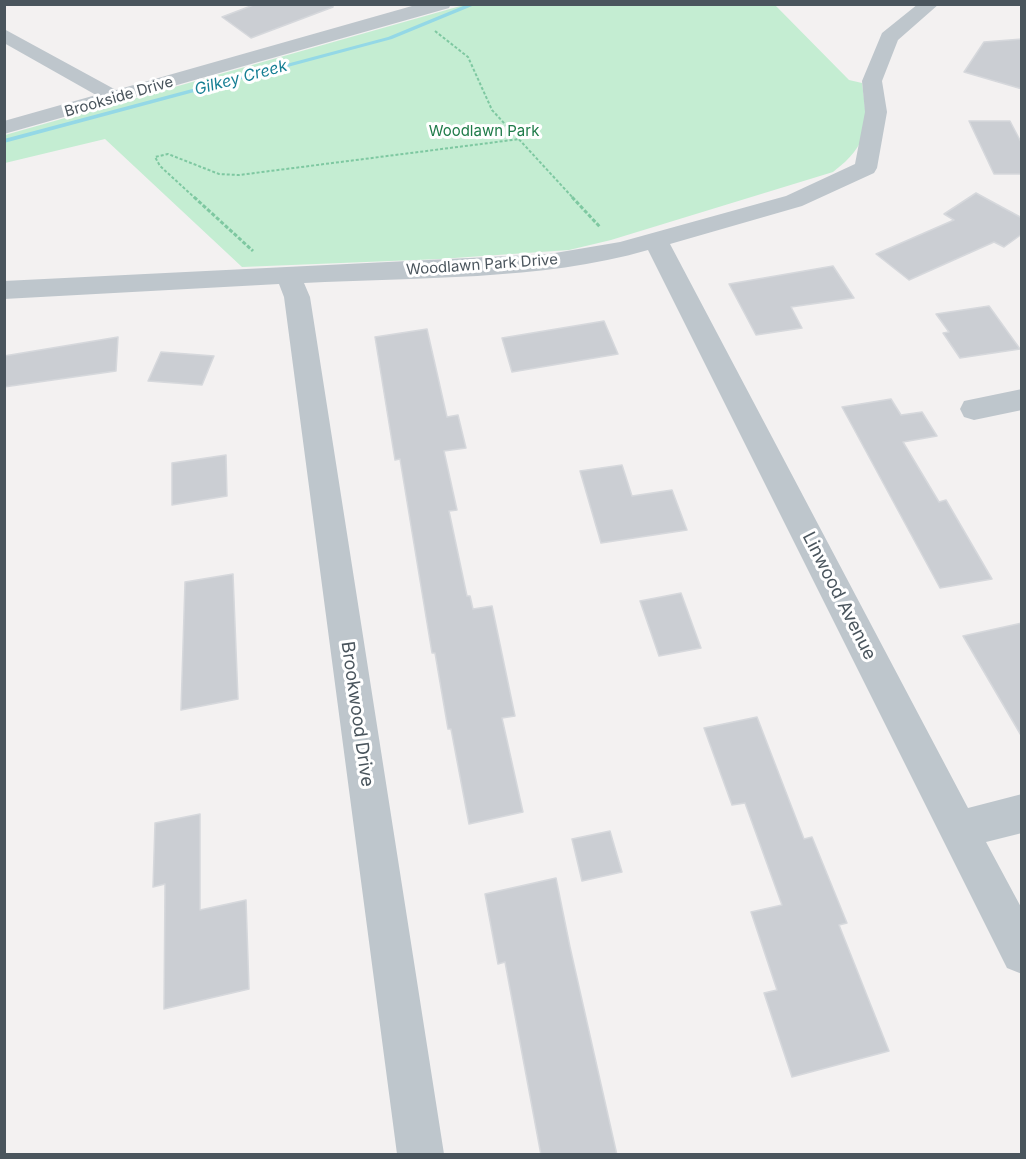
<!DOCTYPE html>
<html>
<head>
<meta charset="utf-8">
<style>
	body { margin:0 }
	#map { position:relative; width:1026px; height:1159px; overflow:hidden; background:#f3f1f1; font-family:Inter,sans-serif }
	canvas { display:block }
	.frame { position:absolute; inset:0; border:6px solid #4a555d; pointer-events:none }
</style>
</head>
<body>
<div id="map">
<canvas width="1026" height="1159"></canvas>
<div class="frame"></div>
</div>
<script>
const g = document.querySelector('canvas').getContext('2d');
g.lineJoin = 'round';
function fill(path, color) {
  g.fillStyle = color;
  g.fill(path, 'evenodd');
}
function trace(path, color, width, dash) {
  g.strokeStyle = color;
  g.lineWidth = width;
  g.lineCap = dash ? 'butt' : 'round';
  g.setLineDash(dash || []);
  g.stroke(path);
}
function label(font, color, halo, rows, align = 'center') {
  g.font = font + ' Inter,sans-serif';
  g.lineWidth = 6;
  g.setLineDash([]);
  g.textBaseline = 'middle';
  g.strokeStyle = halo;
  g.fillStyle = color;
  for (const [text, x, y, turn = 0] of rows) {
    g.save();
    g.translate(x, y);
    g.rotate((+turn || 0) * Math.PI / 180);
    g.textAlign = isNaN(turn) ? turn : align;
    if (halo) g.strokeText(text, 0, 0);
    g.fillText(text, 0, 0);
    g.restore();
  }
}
fill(new Path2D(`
	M464 5H775L849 80 862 83C868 126 870 144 833 172L611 240 569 250 440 259 242 267 105 139 5 163V135Z`), '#c4edd2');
fill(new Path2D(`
	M468 4H477L392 39 4 143V139L388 37Z`), '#94d8e6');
const building = new Path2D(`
	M256 4H333V7L251 38 222 17Z
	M1022 39V89L964 72 984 42Z
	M969 121H1010L1022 144V174H994Z
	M976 193 1022 218V234L1004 247 994 242 909 280 876 254 954 220 944 214Z
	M833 266 854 298 791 307 802 328 756 335 729 284Z
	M989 306 1020 349 960 358 943 333 949 332 936 314Z
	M604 321 618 354 512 372 502 338Z
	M427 329 447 417 458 415 466 448 444 451 457 510 449 511 467 596H470L473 609 492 606 515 716 502 718 523 812 469 824 451 729H448L435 653H432L400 459 395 460 375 337Z
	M118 337 116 371 4 387V356Z
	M161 352 214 356 202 385 148 381Z
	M891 399 901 415 922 412 937 436 903 442 939 502 946 500 992 579 940 588 842 407Z
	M226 455 227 496 172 505V463Z
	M622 465 632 496 672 490 687 530 601 543 580 471Z
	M233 574 238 699 181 710 185 582Z
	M681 593 701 648 659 656 640 601Z
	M1022 623V737L963 636Z
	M757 717 804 839 812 837 847 923 839 925 889 1051 792 1077 764 993 777 990 751 912 782 905 745 803 732 805 704 728Z
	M200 814V910L246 900 249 989 164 1009 165 884 153 887 155 823Z
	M610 831 622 872 582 881 572 839Z
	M556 878 570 947 617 1155H541L505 962 498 964 485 894Z`);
fill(building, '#cbced3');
trace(building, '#d6d8dc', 1.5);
trace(new Path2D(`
	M435 31 468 57 492 110 574 199
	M196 199 160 166 155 157 168 154 219 174 239 175 520 139`), '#7ec8a1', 2, [3, 2]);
trace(new Path2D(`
	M194 197 253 251
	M572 197 600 227`), '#7ec8a1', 3, [4, 2]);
fill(new Path2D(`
	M419 4H451L449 8 4 134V121L96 95 4 43V29L116 90Z
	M918 4H939L898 40 882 81 887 112 877 168 874 173 802 206 670 244 968 808 1022 794V833L986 842 1022 909V974L1007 968 648 250C542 281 414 277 304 283L310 297 444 1154H397L284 297 279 284 4 299V281L549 254 620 242 786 196 855 164 865 112 862 81 882 33Z
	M1022 389V410L974 420 964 417 960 409 964 401Z`), '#bec6cc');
label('15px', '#4a555d', '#fff', [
	["Brookside Drive",119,97,-16],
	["Woodlawn Park Drive",482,265,-4]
]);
label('15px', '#1f7b49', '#fff', [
	["Woodlawn Park",484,131]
]);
label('italic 16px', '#167f94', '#fff', [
	["Gilkey Creek",241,78,-15]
]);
label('18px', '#4a555d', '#fff', [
	["Linwood Avenue",839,596,63],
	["Brookwood Drive",357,714,82]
]);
</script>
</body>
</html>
